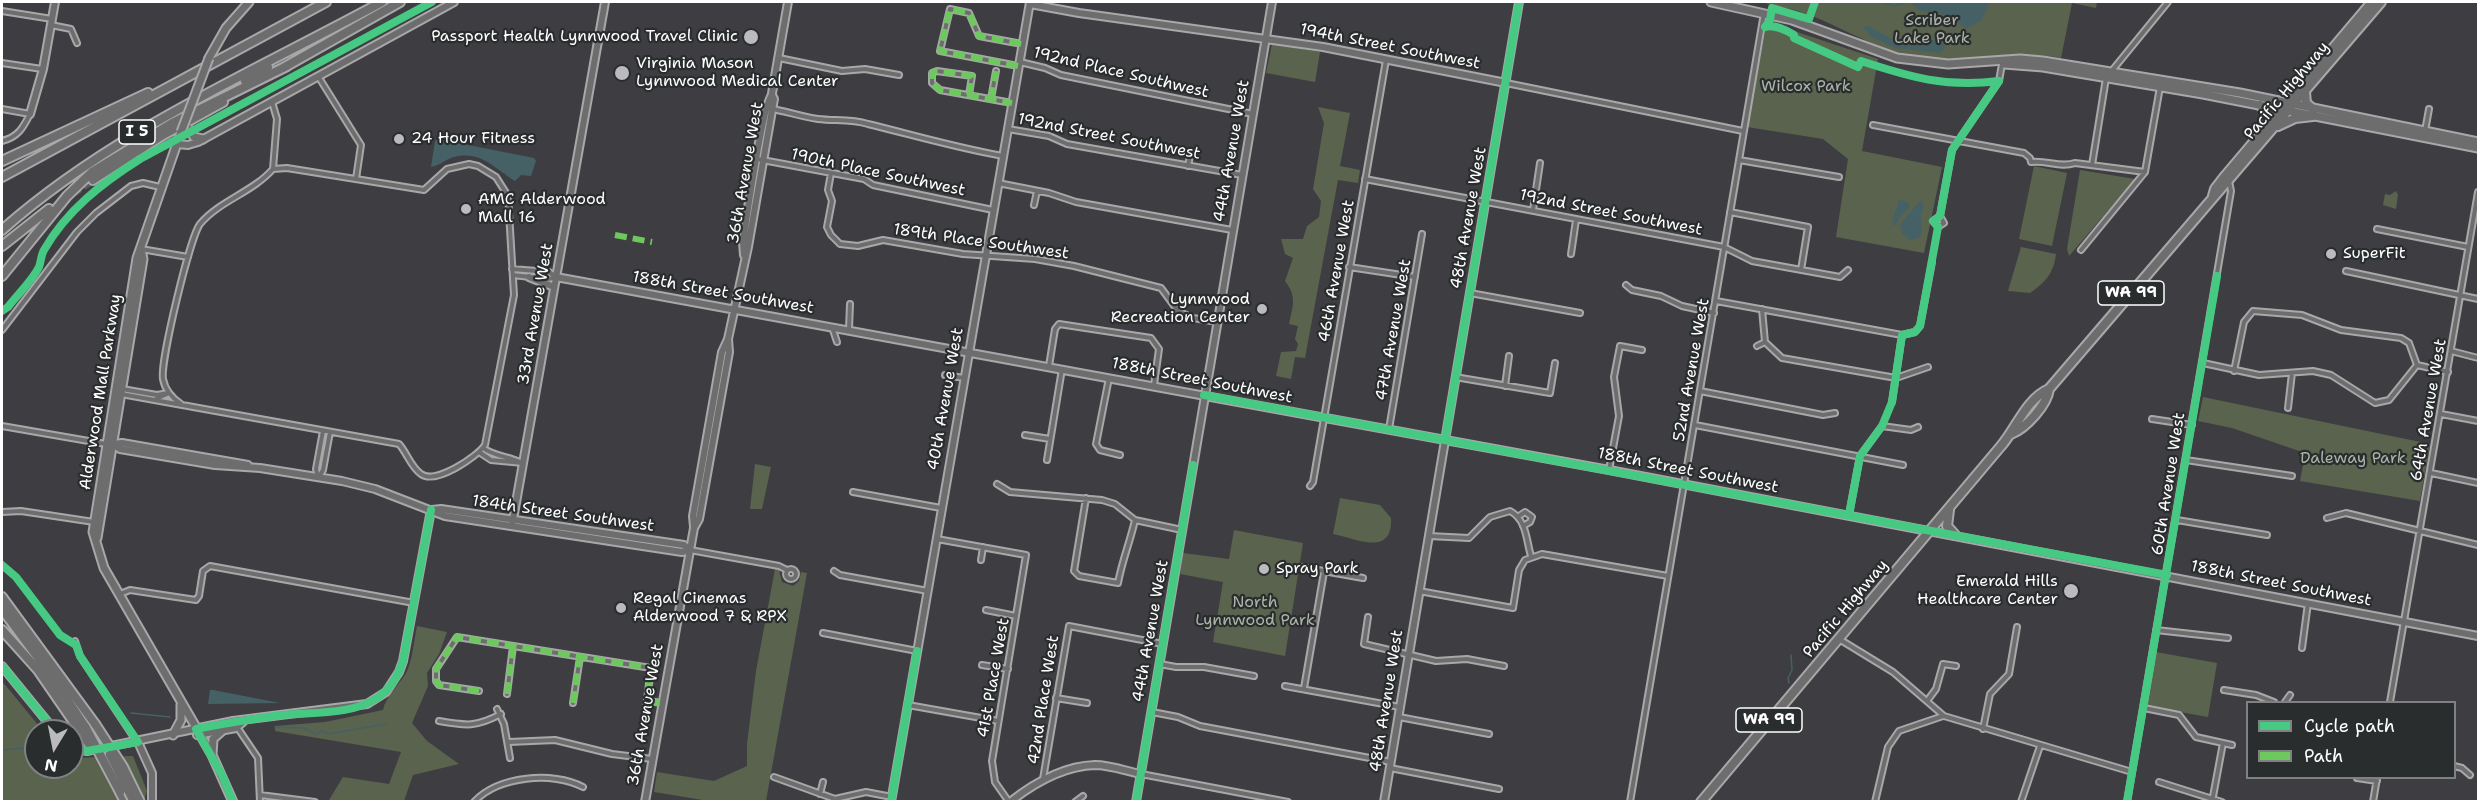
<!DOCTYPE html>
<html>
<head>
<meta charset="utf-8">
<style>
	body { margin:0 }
	#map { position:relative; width:2480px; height:803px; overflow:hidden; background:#3e3e42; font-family:"Shantell Sans",sans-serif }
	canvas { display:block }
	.frame { position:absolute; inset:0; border:3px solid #fff; pointer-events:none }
	.legend { position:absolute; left:2246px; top:701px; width:210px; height:78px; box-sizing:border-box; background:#2a2d2e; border:2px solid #7f8182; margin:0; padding:8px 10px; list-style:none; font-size:18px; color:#fff }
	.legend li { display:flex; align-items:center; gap:12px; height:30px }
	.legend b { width:30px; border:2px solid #7f8182 }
	.north { position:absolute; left:24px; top:719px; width:60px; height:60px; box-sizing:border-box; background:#2a2d2e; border:2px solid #7f8182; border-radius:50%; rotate:190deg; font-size:16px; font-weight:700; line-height:24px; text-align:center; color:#fff }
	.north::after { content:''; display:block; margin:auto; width:21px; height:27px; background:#bbbbbd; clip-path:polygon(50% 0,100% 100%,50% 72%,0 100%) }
</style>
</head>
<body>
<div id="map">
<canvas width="2480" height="803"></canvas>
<div class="frame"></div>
<ul class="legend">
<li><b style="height:8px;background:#46c982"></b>Cycle path</li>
<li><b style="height:8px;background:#6dc95d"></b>Path</li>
</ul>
<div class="north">N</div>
</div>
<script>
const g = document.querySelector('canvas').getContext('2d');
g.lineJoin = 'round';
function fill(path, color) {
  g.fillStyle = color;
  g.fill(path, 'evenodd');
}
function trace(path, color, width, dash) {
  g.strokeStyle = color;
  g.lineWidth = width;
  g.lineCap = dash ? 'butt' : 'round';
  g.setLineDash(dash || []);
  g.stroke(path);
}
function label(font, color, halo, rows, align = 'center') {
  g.font = font + ' "Shantell Sans",sans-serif';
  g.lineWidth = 4.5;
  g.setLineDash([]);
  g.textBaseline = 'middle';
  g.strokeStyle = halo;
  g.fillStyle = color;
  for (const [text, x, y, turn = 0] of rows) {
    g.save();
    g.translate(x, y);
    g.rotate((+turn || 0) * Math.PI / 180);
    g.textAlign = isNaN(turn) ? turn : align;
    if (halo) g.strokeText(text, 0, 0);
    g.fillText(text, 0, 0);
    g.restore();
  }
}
fill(new Path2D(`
	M1766 2H2097L2096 8 2072 3 2061 58C2011 48 1956 66 1910 56 1870 47 1836 23 1798 11 1788 8 1777 7 1767 4Z
	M1767 22 1878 59 1862 151 1942 167 1924 253 1836 237 1848 159 1823 139 1747 127Z
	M1272 44 1320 52 1315 82 1266 73Z
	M1318 107 1350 113 1340 166 1360 170 1358 183 1338 180 1305 358 1295 357 1291 379 1276 376 1281 352 1296 351 1298 344 1295 339 1298 326 1289 324C1293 306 1297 296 1285 281L1293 258 1285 254 1281 239H1303L1307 226 1319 217 1321 201 1313 189 1324 123Z
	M2034 166 2067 173 2052 246 2019 239Z
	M2080 170 2135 179 2069 256 2067 249Z
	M2396 191 2398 195 2396 209 2383 205 2385 194 2390 195Z
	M2021 247 2056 254C2054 273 2045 283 2030 293L2008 291Z
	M2203 397 2430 444 2420 501 2300 481 2305 453 2232 428 2198 421Z
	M755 464 771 467 762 509H750Z
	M1340 498 1380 505 1391 518C1393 558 1355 538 1333 534Z
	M1234 530 1303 543 1285 656 1213 642 1223 582 1180 574 1183 553 1229 559Z
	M775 569 779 570 782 582 793 586 799 581 801 572 807 573 766 801H709L654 792 657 772 714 781 747 766V744L756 671Z
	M417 626 447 632 439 654 427 673 428 686 412 723 427 741 459 764 413 775 404 801 329 800 343 777 389 784 401 752 275 731V726L325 722 383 710C386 695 401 684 408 669 413 656 414 640 417 626Z
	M2156 652 2217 663 2208 717 2146 706Z
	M2 681 43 731H36V767H72V758L133 756 147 791 144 801H2Z`), '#5a634e');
fill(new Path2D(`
	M1910 2H1989V4L1981 21 1967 28 1939 13 1920 11Z
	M1869 26C1877 30 1890 40 1900 42 1916 45 1934 33 1946 47L1940 53 1895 48 1870 36 1863 27Z
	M438 139 534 158 536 161 531 176 521 175 515 181C495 169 481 150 454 157 446 159 439 166 431 167L435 141Z
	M1899 200 1907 202 1910 207 1899 218 1895 226 1892 222Z
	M1921 200 1924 206C1917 220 1925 227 1919 238L1910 240 1902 233 1900 224Z
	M210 690H213L280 703 208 704Z`), '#456165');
trace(new Path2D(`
	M1881 2 1894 6 1908 2
	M1789 683 1788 678 1792 670 1791 655
	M131 713 170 717
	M275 727 303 728 316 734 322 731 328 734 386 724
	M2 750 36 747`), '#456165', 1.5);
trace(new Path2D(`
	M73 193 93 180`), '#5b5b5e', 8, [8, 4]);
const street = new Path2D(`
	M2 11 52 19
	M51 25 71 29 77 43
	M779 58 842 71 865 69 899 75
	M1020 62 1045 68 1061 75 1253 114
	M2 63 42 69
	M1018 66 940 51 950 9 969 13 979 36 1022 44
	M318 76 361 145 356 179
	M1506 83 1743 131
	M969 95 972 76 937 71 932 73V83L940 90 1012 103
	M991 99 996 71
	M272 102 277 119 273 169
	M2 109 30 114C23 128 18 137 2 141
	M773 109C788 112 803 117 818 119 835 121 851 119 868 124 913 135 957 148 1003 156
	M1873 125 2024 153 2030 158 2031 162C2047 160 2060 168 2075 163L2145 172
	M1008 129 1049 136 1067 144 1242 175
	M2425 131 2429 109
	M757 159 864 179 873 185 993 210
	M1739 160 1839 177
	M2092 165 2106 78 2168 2
	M1188 166 1190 156
	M831 173 828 190 832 201 827 227 831 235 840 244 858 246 883 240 963 254 1035 259 1074 266 1161 288 1178 311 1193 318 1217 322
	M1365 179 1724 247 1752 261 1840 277 1848 270
	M998 183 1049 193 1076 202 1232 230
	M1034 205 1037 191
	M1533 210 1540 163
	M1730 212 1808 227 1801 270
	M1940 216 1944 223 1938 227 1933 221 1940 216 1952 150 1999 81 2002 64
	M2377 229 2468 247
	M141 249 188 257
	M2081 250 2145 172 2160 87
	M1571 254 1576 220
	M1349 267 1415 277
	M512 269 549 272 556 277
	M2346 271 2478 299
	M513 275 548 279 556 277
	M1626 285 1632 290 1661 296 1682 306 1714 313
	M1470 293 1580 313
	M1716 301 1902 335 1915 332 1920 326 1932 262
	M1762 309 1765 342 1782 358 1896 378 1928 367
	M832 327 837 342
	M849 329 850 304
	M2 330 77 232 96 213 131 186 143 183 160 187
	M1757 346 1765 342
	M2451 351 2478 358
	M2203 363 2259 375 2313 371 2331 375 2375 403 2389 400 2417 365
	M2417 365 2448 372
	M1049 366 1055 329 1059 324 1151 338 1159 349 1154 385
	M2234 371 2244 322 2253 311 2302 315 2341 330 2401 338 2409 343 2417 365
	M945 375 964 378
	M1455 377 1550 393 1555 363
	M1109 378 1096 444 1100 450 1120 455
	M1505 386 1509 356
	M122 389 157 395 168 393
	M1700 391 1823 415 1835 413
	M121 394 399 444C407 453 411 467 421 474 435 485 477 457 485 445L514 295 508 196 496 177 478 166 469 164 447 169 424 190 287 168 273 169
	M156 399 169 393
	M1892 402 1902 335
	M181 404C172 398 165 390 163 379 160 362 190 237 200 224 219 201 253 192 273 169
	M2288 408 2292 373
	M2441 414 2478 421
	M2152 419 2192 425
	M1695 425 1903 465
	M2 426 106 444
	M1389 429 1422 234
	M1025 435 1050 439
	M483 448C495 457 509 456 522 463
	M479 452 491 460 523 463
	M1047 460 1062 369
	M2186 460 2292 476
	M1609 470 1619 416 1614 377 1620 346 1642 350
	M2431 473 2478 483
	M318 477 316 469 323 431
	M319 477 323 470 330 432
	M997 484 1010 492 1102 500 1115 504 1135 520 1182 530
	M1310 486 1313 482 1386 60
	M853 492 941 508
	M1086 498 1074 571 1079 576 1118 583C1122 561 1130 542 1135 520
	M2 512 21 511 94 522
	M1849 515 1860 456 1882 426 1911 430 1918 427
	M1519 516 1525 512 1532 517 1530 522 1523 526
	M2327 518 2346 513 2478 545
	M2177 520 2267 535
	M1429 536 1469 538 1490 517 1510 511C1527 520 1526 540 1531 556
	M937 539 1026 555 992 761 995 782 1009 802
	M690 550 779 566 787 570
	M981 560 983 547
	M1301 567 1363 578
	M786 574a5 5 0 1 1 10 0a5 5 0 1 1-10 0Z
	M834 571 840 575 928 591
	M1419 591 1513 608 1519 570 1525 560 1542 554 1668 576
	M120 594 130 590 196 600 199 596 203 571 210 566 414 603
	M986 610 1016 616
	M1368 617 1364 644 1436 661 1467 659 1504 666
	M2156 630 2228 638
	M823 633 917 651
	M1839 639 1893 672 1944 716 2132 772
	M75 641 80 656 137 742
	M2302 648 2308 603
	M1160 664 1176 667H1204L1254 676
	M982 665 1008 669
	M1285 686 1400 707
	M1304 688 1324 572
	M2224 690 2256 695 2274 702
	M479 691 439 685 436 681V669L457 637 651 668 645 716
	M507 694 513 646
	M1056 698 1087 703
	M648 701 662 703
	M1927 701 1936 689 1943 664 1956 666
	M2285 702 2290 695
	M2390 702 2478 192
	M573 703 580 657
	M908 705 998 721
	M2144 708 2179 715 2196 737 2232 745
	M497 709 504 724 510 758
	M1152 712 1178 717 1200 726 1391 762
	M1399 717 1489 734
	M233 721 258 758 260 802
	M439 721C467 726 476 727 501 714
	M1983 729 1990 694 2009 674 2017 627
	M509 742 555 740 612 754 652 759
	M2454 766 2462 768 2470 775
	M1390 768 1499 789
	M1141 774 1288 802
	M774 777 835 799 866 792 892 797
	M2357 778 2377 781
	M1043 779 1069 626 1163 644
	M2159 782 2222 802
	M820 794 823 782
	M260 795 315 802
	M474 802C498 776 553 771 583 787
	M1075 802 1083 796
	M1630 802 1764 13
	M1875 802 1888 747 1899 731 1943 716
	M2021 802 2040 746
	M2127 802 2231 191 2229 181
	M2212 802 2223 743
	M2373 802 2377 778`);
const secondary = new Path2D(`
	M1030 4 1079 13 1323 47 1506 83
	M771 99 788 2
	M30 114 43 69 55 2
	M177 144 188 145 198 142 454 2
	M744 255 743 242C746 221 763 102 772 95
	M529 277 554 287
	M556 277 1609 470 2478 636
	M112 444 120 449 215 465 260 468 342 481 375 489 445 516 682 552 690 550
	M113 444 122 443 248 465
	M432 510 441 509 684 545 690 550
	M512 525 605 2
	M694 527 693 516 722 352 728 339 748 247 774 99 772 95
	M2 666 55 731
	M197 735 236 728 244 721
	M138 742 152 773V802
	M72 748 87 751 233 721 367 704 386 692 399 672 403 661 431 510
	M645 802 694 528 699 519 729 352 728 339
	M891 802 1030 2
	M1010 802C1034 783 1063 766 1095 765 1110 765 1126 771 1140 774
	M1136 802 1272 2
	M1384 802 1519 2`);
const primary = new Path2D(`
	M1711 2 1792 20 1897 58 1948 64 2020 59 2043 61 2240 93 2478 142
	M209 58 226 28 249 2
	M2004 64 2043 67 2203 94 2478 148
	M188 128 194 137 203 139
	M181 132 137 258 93 532 104 568 212 755 233 802
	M97 538 143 259 141 249
	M173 735 181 720V705
	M212 755 213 739 222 731`);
const highway = new Path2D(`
	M283 68 400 2
	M245 81 268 67
	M2305 92 2306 103 2314 110
	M2260 105 2268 113V124
	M2278 126 2295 118 2313 116
	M2 161 148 93
	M2 177 326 2
	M93 180 163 135 223 102
	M2213 196 2215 189 2225 176 2372 2
	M2 230C114 131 252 73 382 2
	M2 246 49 209
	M2 276 67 196 92 172 174 122 287 66
	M2011 434C2026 428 2047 405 2049 389
	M1949 510 1947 526 1955 535
	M2 597 95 724
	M2 609 55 681 86 728
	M2 630 38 670 80 731
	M120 792 125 802
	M1701 802 2001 446C2016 429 2026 399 2049 389L2381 2`);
trace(street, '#a8a8aa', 8);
trace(secondary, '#a8a8aa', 10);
trace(primary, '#a8a8aa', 11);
trace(highway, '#a8a8aa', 12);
trace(street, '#6d6d6e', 4);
trace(secondary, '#6d6d6e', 6);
trace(primary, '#6d6d6e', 7);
trace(highway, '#6d6d6e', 8);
const primaryBridge = new Path2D(`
	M181 132 209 58`);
const highwayBridge = new Path2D(`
	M95 724 123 767 140 802
	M86 728 120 792
	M80 731 93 750
	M110 755 134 802`);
trace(primaryBridge, '#a8a8aa', 11, []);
trace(highwayBridge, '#a8a8aa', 12, []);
trace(primaryBridge, '#6d6d6e', 7);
trace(highwayBridge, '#6d6d6e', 8);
trace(new Path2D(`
	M1018 66 940 51 950 9 969 13 979 36 1022 44
	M969 95 972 76 937 71 932 73V83L940 90 1012 103
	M991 99 996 71
	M615 235 652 242
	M479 691 439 685 436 681V669L457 637 651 668 645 716
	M507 694 513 646
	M648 701 662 703
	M573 703 580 657`), '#6dc95d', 6, [12, 6]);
trace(new Path2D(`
	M1765 27C1773 24 1786 30 1794 35V38L1858 67 1861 61C1910 77 1946 88 1999 81
	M1765 27 1770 20 1772 8 1809 19 1815 2
	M1938 227 1933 221 1940 216 1952 150 1999 81
	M2 311 8 307C17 295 32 281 39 267 41 262 41 255 44 250 67 210 102 183 140 159L432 2
	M1204 395 2167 575
	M1445 440 1519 2
	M1849 515 1860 456 1882 426 1892 402 1902 335 1915 332 1920 326 1938 227
	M2 565 16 577 60 635 76 645 80 656 138 742 87 751 72 748
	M2 666 55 731
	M233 802 222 775 196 729C225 723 253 719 283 715 312 712 352 715 377 698 391 689 398 676 403 661L431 510
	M891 802 917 651
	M1136 802 1193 465
	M2127 802 2217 276`), '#46c982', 8);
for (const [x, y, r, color] of [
	[751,37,8,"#bbbbbd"],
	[622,73,8,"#bbbbbd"],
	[399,139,6,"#bbbbbd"],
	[466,209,6,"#bbbbbd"],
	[2331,254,6,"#bbbbbd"],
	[1262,309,6,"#bbbbbd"],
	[1264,569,6,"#bbbbbd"],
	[2071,591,8,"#bbbbbd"],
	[621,608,6,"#bbbbbd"]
]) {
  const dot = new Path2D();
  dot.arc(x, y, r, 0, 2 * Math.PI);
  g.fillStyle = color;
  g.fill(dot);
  trace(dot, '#2a2d2e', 2);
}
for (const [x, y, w] of [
	[137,132,36],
	[2131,293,66],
	[1769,720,66]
]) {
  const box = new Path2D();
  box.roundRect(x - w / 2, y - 12, w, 24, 4.5);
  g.fillStyle = '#2a2d2e';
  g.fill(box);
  trace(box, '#fff', 1.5);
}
label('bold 15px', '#fff', null, [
	["I 5",137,132],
	["WA 99",2131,293],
	["WA 99",1769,720]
]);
label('16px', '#aeb4a8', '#2a2d2e', [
	["Scriber",1932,21],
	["Lake Park",1932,39],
	["Wilcox Park",1806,87],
	["Daleway Park",2353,459],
	["North",1255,603],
	["Lynnwood Park",1255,621]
]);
label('16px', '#fff', '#2a2d2e', [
	["Passport Health Lynnwood Travel Clinic",738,37,"right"],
	["Virginia Mason",636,64],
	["Lynnwood Medical Center",636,82],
	["24 Hour Fitness",411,139],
	["AMC Alderwood",478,200],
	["Mall 16",478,218],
	["SuperFit",2343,254],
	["Lynnwood",1250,300,"right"],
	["Recreation Center",1250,318,"right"],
	["Spray Park",1276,569],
	["Emerald Hills",2058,582,"right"],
	["Healthcare Center",2058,600,"right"],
	["Regal Cinemas",633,599],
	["Alderwood 7 & RPX",633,617]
], 'left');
label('16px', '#fff', '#2a2d2e', [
	["194th Street Southwest",1390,47,11],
	["192nd Place Southwest",1121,73,13],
	["Pacific Highway",2287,91,-50],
	["192nd Street Southwest",1109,137,11],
	["44th Avenue West",1232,151,-80],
	["36th Avenue West",746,173,-80],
	["190th Place Southwest",878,173,12],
	["192nd Street Southwest",1611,213,11],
	["48th Avenue West",1469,218,-80],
	["189th Place Southwest",981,242,8],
	["46th Avenue West",1337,271,-80],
	["188th Street Southwest",723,293,10],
	["33rd Avenue West",536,314,-80],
	["47th Avenue West",1394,330,-80],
	["52nd Avenue West",1692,370,-80],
	["188th Street Southwest",1202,381,11],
	["Alderwood Mall Parkway",101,392,-81],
	["40th Avenue West",946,399,-80],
	["64th Avenue West",2429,410,-80],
	["188th Street Southwest",1688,471,11],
	["60th Avenue West",2169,484,-81],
	["184th Street Southwest",563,514,8],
	["188th Street Southwest",2281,584,11],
	["Pacific Highway",1846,609,-50],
	["44th Avenue West",1151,631,-80],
	["41st Place West",994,678,-80],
	["42nd Place West",1044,700,-81],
	["48th Avenue West",1387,701,-81],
	["36th Avenue West",646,715,-80]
]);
</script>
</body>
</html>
